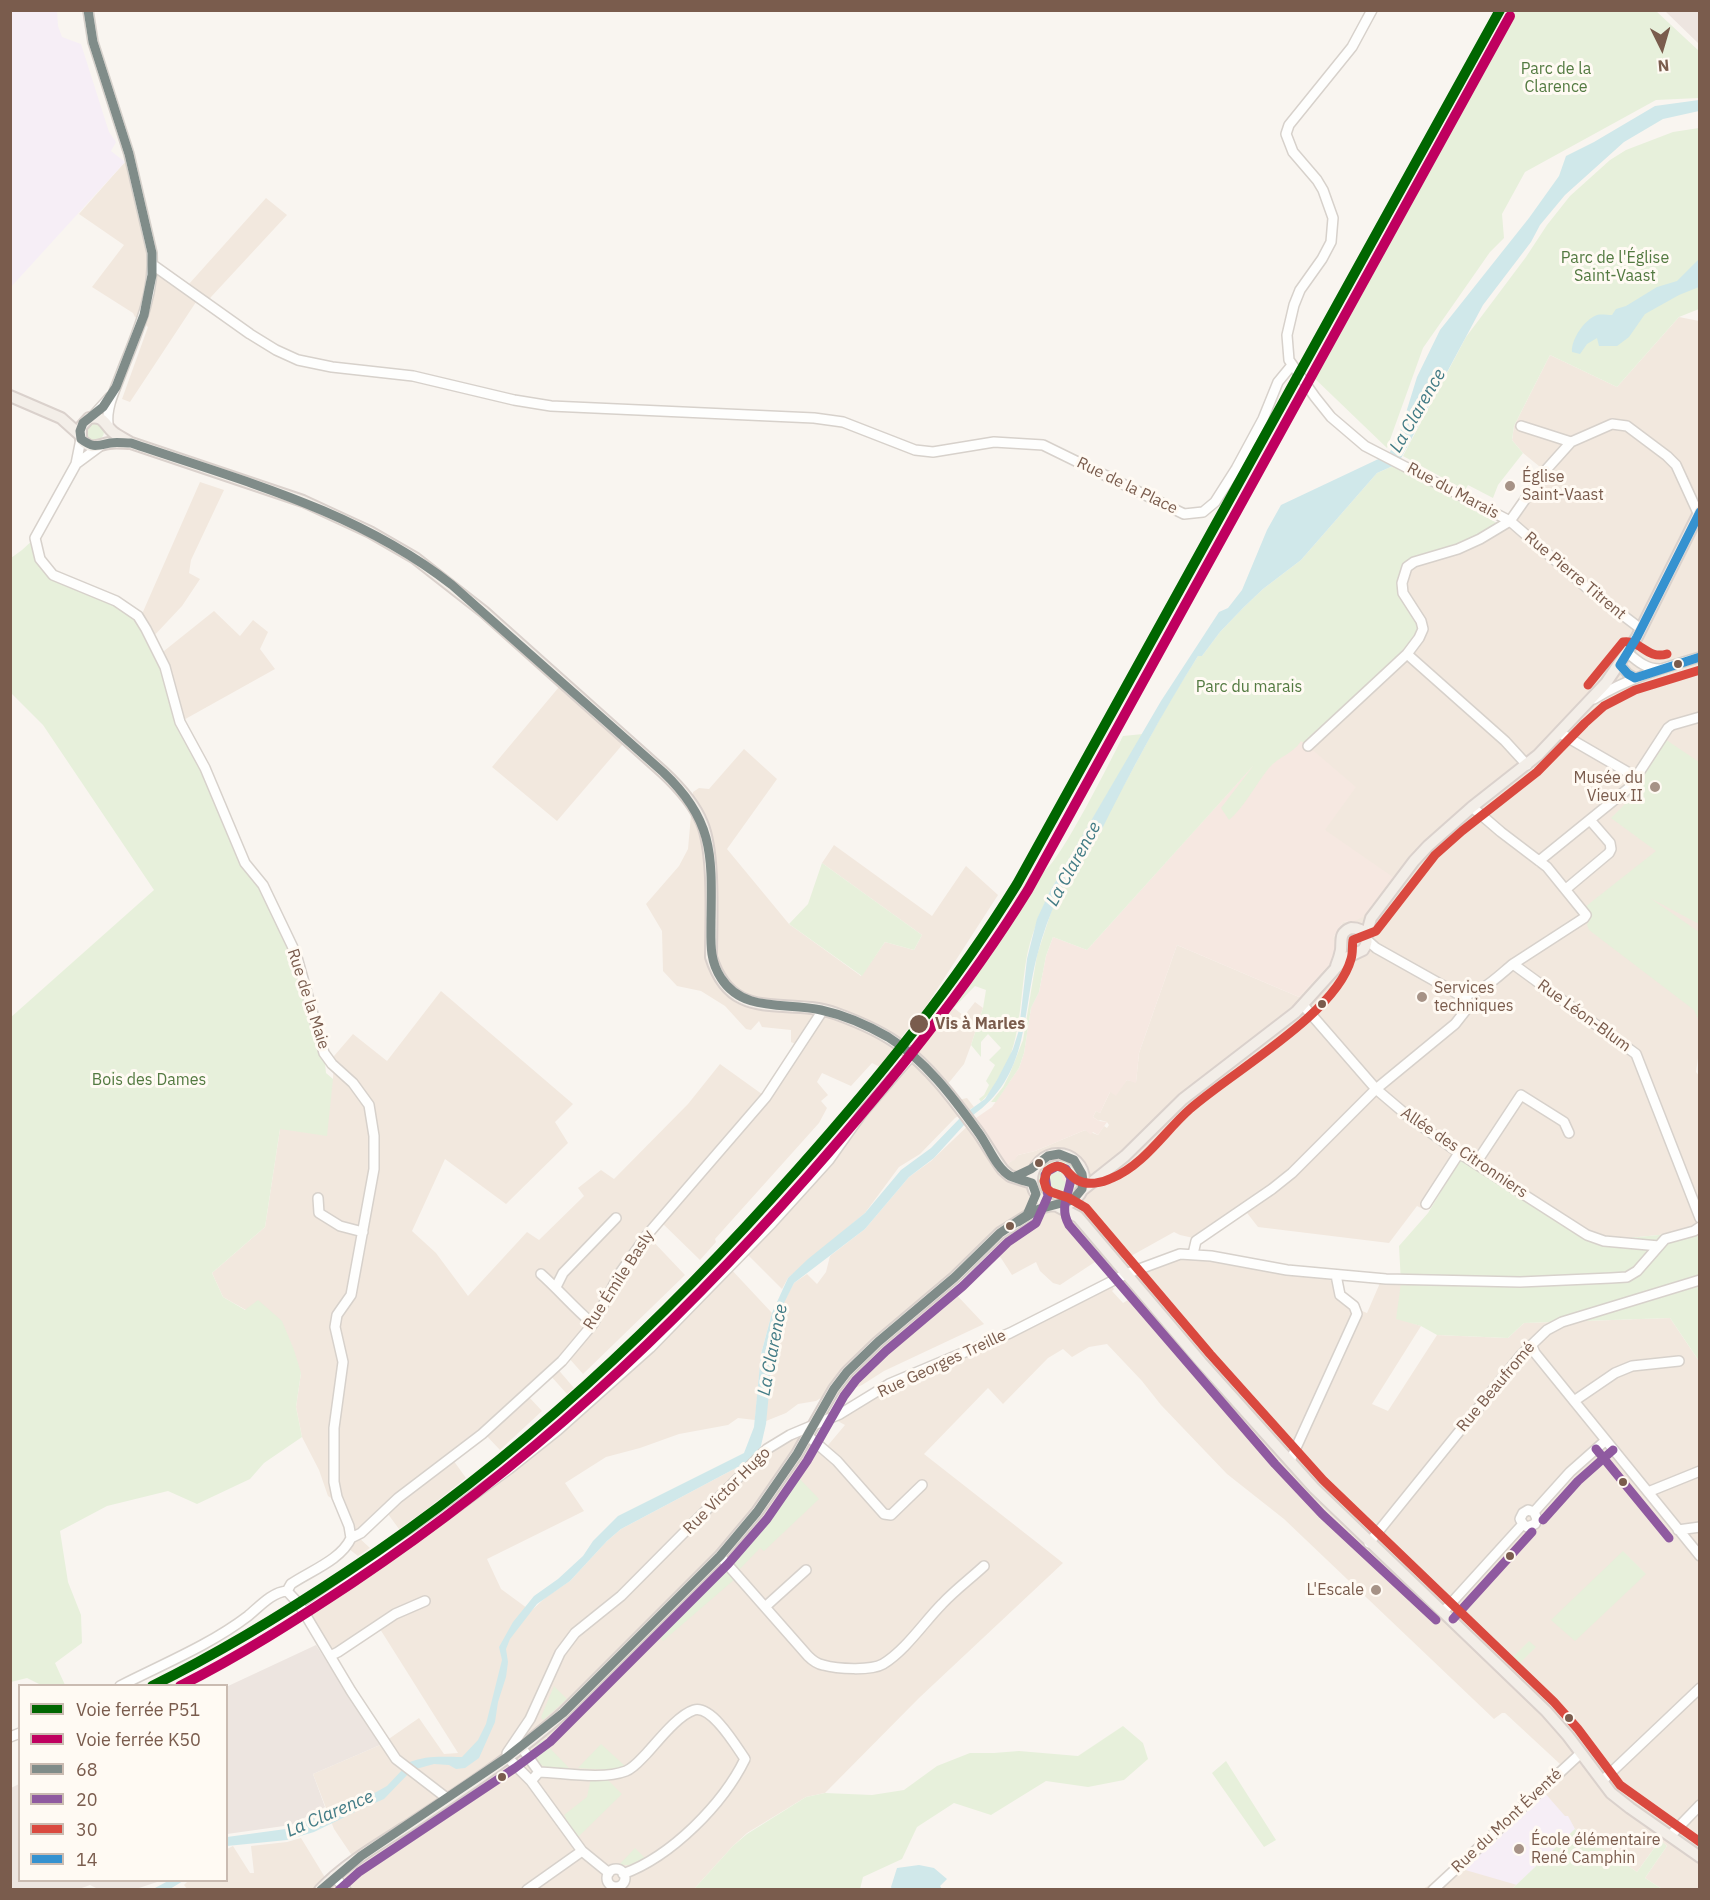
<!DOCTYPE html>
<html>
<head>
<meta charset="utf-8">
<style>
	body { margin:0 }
	#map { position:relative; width:1710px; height:1900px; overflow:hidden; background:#f9f5f0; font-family:"IBM Plex Sans",sans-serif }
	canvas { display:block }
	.frame { position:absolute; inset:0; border:12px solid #7a5c4d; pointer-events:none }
	.legend { position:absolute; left:18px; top:1684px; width:210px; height:198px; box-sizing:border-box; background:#fffaf3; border:2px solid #cabbb1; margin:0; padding:8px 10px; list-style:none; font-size:18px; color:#7a5c4d }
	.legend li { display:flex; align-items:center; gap:12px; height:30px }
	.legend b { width:30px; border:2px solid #cabbb1 }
	.north { position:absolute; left:1632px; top:18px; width:60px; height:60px; -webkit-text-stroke:4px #fffaf3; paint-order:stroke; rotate:175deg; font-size:16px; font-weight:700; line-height:24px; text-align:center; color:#7a5c4d }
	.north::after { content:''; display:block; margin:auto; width:21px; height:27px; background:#7a5c4d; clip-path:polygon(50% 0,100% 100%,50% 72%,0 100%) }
</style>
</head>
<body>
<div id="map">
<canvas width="1710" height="1900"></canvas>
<div class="frame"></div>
<ul class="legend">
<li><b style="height:8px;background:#060"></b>Voie ferrée P51</li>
<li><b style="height:8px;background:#bf005f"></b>Voie ferrée K50</li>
<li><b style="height:8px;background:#808c89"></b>68</li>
<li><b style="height:8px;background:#8f5aa0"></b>20</li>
<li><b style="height:8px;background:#da493f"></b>30</li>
<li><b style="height:8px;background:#3592d0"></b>14</li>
</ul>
<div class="north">N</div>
</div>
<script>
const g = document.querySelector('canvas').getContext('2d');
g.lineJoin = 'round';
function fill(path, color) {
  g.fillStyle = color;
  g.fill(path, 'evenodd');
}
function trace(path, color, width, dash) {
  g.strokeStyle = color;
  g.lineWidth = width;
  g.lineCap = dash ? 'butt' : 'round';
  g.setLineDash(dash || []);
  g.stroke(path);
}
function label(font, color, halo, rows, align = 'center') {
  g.font = font + ' "IBM Plex Sans",sans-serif';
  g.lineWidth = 6;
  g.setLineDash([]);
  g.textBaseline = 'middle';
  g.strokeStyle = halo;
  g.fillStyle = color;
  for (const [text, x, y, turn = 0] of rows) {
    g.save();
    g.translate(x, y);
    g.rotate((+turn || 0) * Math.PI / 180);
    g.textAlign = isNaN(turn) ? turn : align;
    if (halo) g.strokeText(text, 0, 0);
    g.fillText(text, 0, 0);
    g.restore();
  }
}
fill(new Path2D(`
	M130 159 153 265 188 289 189 284 266 198 287 215 211 297 205 307 196 302 130 402 122 399 148 327 135 317 133 313 92 287 124 245 79 214 125 162Z
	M1679 317 1699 321 1700 1044 1696 1072 1700 1077 1699 1231 1608 1240 1595 1237 1460 1150 1423 1209 1417 1206 1389 1243 1258 1227 1244 1209 1198 1239 1180 1235 1174 1232 1131 1256 1114 1260 1109 1255 1104 1256 1060 1285 1053 1283 1040 1271 1036 1262 1012 1275 1001 1258 990 1250 951 1289 984 1324 884 1371 862 1385 828 1399 824 1396 816 1401 798 1404 786 1413 766 1421V1407L776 1335 785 1307 782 1305 794 1283 807 1274 817 1284 826 1272 830 1256 865 1229 909 1177 931 1161 976 1118 1007 1165 1018 1155 1035 1151 1085 1130 1098 1135 1104 1126 1107 1128 1109 1125 1107 1122 1100 1120 1099 1121 1093 1117 1096 1111 1100 1113 1110 1092 1120 1088 1127 1080 1136 1082 1139 1053 1177 945 1299 997 1331 962 1335 954 1333 938 1343 922 1354 921 1325 830 1308 746 1403 593 1407 567 1510 521 1545 471 1523 453 1512 440 1514 426 1550 355 1617 387Z
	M200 482 224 490 191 560 189 573 200 579 182 606 151 639 138 616 142 614Z
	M214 611 240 636 253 620 268 632 260 649 275 669 180 722 159 655Z
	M559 687 623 744 557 821 492 767Z
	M744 749 777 779 727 849 789 924 861 976 885 942 914 950 922 935 822 863 834 845 932 916 966 866 998 895 923 1011 900 1039H891L897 1048 880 1067 872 1063 851 1086 822 1073 817 1082 828 1095 821 1101 827 1108 819 1123 715 1239 716 1242 700 1260 660 1221 647 1235 685 1275 583 1374 568 1357 556 1367 574 1388 567 1394 549 1374 529 1397 542 1411 500 1450 483 1432 451 1457 466 1478 427 1509 399 1529 388 1514 357 1536 370 1548 358 1556 349 1549 351 1538 340 1504 328 1496 319 1470 302 1437 296 1407 301 1373 246 1310 223 1297 212 1273 265 1227 280 1129 333 1079 334 1056 353 1034 387 1061 441 991 573 1104 555 1122 568 1143 506 1204 445 1159 412 1231 436 1253 468 1296 527 1232 539 1240 584 1196 578 1188 601 1170 614 1179 688 1104 720 1064 766 1097 799 1046 791 1042V1030L762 1027 759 1021 751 1030 746 1029 725 1006 701 991 677 986 663 971 662 931 646 904 679 866 688 849 693 792 699 788 709 789Z
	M975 1002 983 1008 971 1045 964 1064 947 1085 958 1100 967 1098 974 1107 955 1118 920 1154 899 1167 865 1213 788 1278 782 1289 745 1252 772 1223 912 1055 914 1049 944 1016 954 1008 964 1016Z
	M1174 1256 1336 1275V1283L1357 1309 1367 1313 1380 1283H1401L1412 1323 1421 1326 1372 1404 1388 1411 1437 1335 1508 1338 1524 1323 1670 1318 1699 1361V1889H1662L1645 1878 1667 1846 1660 1840 1637 1872 1575 1829 1512 1889H1423L1437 1880 1560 1764 1505 1713H1502L1494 1719 1284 1519 1227 1474 1161 1405 1142 1381 1107 1344 1089 1347 1072 1357 1063 1349 1048 1358 1003 1404 988 1388 924 1454 1063 1563 919 1698 825 1793 806 1797 747 1833 733 1846 694 1889H320L355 1860 334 1829 313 1774 380 1745 419 1718 444 1754 458 1753 380 1629 332 1659 304 1613 558 1430 729 1267 772 1313 761 1354 755 1420 738 1418 728 1425 679 1434 640 1448 606 1457 565 1483 584 1511 487 1559 501 1589 531 1611 546 1597 570 1581 607 1541 621 1529 751 1460 790 1435 808 1436 824 1450 845 1425 832 1418 889 1384 1112 1286 1114 1289 1112 1291 1123 1303 1128 1300 1131 1301 1142 1293 1126 1274Z
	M301 1838 326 1879 313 1890H188L184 1885 188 1881 226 1880 227 1849 233 1846 250 1873H254L251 1846 287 1842Z`), '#f2e8de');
fill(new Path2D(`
	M1287 728 1356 787 1325 830 1393 877 1363 917 1354 921 1343 922 1333 938 1336 945 1335 954 1332 962 1299 997 1177 945 1139 1053 1136 1083 1127 1080 1116 1096 1110 1092 1100 1113 1096 1111 1093 1117 1099 1121 1107 1122 1098 1135 1093 1132 1091 1135 1085 1130 1035 1151 1018 1155 1014 1161 1013 1160 1007 1165 976 1118 992 1107 1019 1068 1024 1053 1031 1008 1039 992 1046 956 1053 937 1087 950Z`), '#f6e8e1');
fill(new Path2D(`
	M1665 11H1699V44Z
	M316 1645 380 1745 313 1774 325 1807 291 1825 227 1834 226 1687Z
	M19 1784 20 1880 160 1881 136 1889H98L90 1885 79 1889H11V1788Z`), '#ede5e0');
fill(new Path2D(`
	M11 10 57 11 58 26 62 37 81 44 109 132 116 142 111 151 125 162 11 287Z
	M1544 1792 1565 1816H1568L1575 1829 1517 1885 1462 1869Z`), '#f6eef6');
fill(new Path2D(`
	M1515 11H1656L1699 51V98L1656 100 1525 172 1502 214 1504 238 1490 252 1423 348 1387 448 1309 373Z
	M1699 128V309L1679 317 1617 387 1550 355 1514 426 1512 440 1523 453 1498 485 1493 498 1468 485 1465 490 1403 456 1466 337 1526 257 1547 225 1570 196 1610 160 1626 150 1673 132Z
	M86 432a9 9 0 1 1 18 0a9 9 0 1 1-18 0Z
	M1395 465 1502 526 1414 562 1402 583 1421 621 1419 638 1308 746 1301 741C1294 753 1278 757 1269 768 1255 785 1246 805 1229 820L1221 808 1254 765 1087 950 1053 937 1046 956 1039 992 1031 1008 1024 1053 1019 1068 996 1102H991L1003 1087 1010 1073 1023 1040 1037 955 1056 897 1088 838 1124 785 1169 702 1198 656H1202L1220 632 1244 607 1263 589 1301 560 1377 473Z
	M35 538 40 559 53 575 116 601 146 629 170 691 245 863 263 885 296 954 324 1053 326 1073 333 1079 327 1136 280 1129 265 1227 212 1273 223 1297 245 1310 258 1300 282 1321 294 1350 301 1373 296 1407 302 1437 264 1463 250 1479 197 1504 168 1491 107 1506 60 1531 68 1582 81 1615 82 1643 55 1663 65 1685H41L27 1678 11 1682 10 1018 154 890 43 725 11 693V558L22 550Z
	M1143 734 1050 891C1040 914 1030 937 1026 961 1018 1012 1022 1062 981 1102L979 1099 984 1095 989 1085 986 1081 995 1065 989 1060 1001 1048 988 1034 981 1042V1057L971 1045 983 1008 986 990 975 986 937 1025 932 1021 947 1006 961 987 975 962 994 937 1030 874C1034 873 1040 873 1044 871 1060 862 1112 758 1123 736Z
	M1662 737 1699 762V924L1650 898 1699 932V1021L1694 1010 1589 930 1587 925 1591 914 1585 907 1656 851 1611 818 1633 796Z
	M822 863 922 935 914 950 885 942 862 976 789 924 808 904Z
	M1460 1150 1595 1237 1608 1240 1699 1231V1361L1670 1318 1524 1323 1508 1338 1437 1335 1421 1326 1396 1319 1401 1283 1399 1246 1428 1213 1457 1165Z
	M1057 1159 1063 1160 1074 1167 1062 1173V1180L1066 1182H1073L1077 1186C1056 1228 1011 1166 1057 1159Z
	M797 1476 819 1499 764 1551 760 1548 738 1571 728 1560 776 1506Z
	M1623 1551 1646 1574 1575 1641 1551 1620Z
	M723 1568 727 1569 735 1579 663 1641 657 1633 720 1569Z
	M1529 1641 1536 1647 1517 1666 1511 1659Z
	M554 1686 567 1699 543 1720 541 1717Z
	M1123 1726 1143 1743 1148 1759 1124 1780 1088 1787 1046 1781 991 1815 954 1803 917 1827 902 1859 863 1877 860 1889H694L733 1846 747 1834 806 1797 825 1793 872 1795 904 1790 937 1766 970 1753H994L1019 1751 1078 1756Z
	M542 1740 569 1768H547L536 1762 538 1760 536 1755H533L534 1748Z
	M601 1744 625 1766 612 1770 578 1768Z
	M1226 1761 1276 1840 1264 1847 1212 1773Z
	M591 1778 607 1779 622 1794 578 1837 564 1820 566 1818 564 1815 587 1797Z
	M1575 1829 1637 1872 1660 1840 1667 1846 1645 1878 1662 1889H1512Z
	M635 1848 645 1858 629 1865H619Z`), '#e7f0db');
fill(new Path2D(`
	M1699 100V111L1663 119 1624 142 1565 195 1540 225 1531 242 1483 305 1400 460 1395 465 1377 473 1301 560 1263 589 1244 607 1220 632 1202 656H1198C1162 713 1131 771 1101 831H1094L1088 838C1067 877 1048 912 1037 956 1021 1018 1030 1075 972 1116L967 1112 985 1099 997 1080 1013 1049 1019 1030 1027 959 1037 919 1050 891 1161 701 1219 612 1228 608 1242 590 1267 530 1281 505 1389 454 1401 429 1417 377 1440 330 1529 218 1559 176 1566 156 1594 142 1655 106Z
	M1699 259V287L1679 295 1645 314 1629 337 1617 346H1599L1597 338 1587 344 1580 354 1572 352C1571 339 1585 319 1597 315 1601 314 1608 315 1612 315L1616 309 1626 306 1657 287 1677 281Z
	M960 1118 965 1124 934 1158 909 1177 865 1229 794 1283 783 1305 785 1307 773 1351 766 1424 760 1450 751 1460 621 1529 607 1541 570 1581 537 1604 510 1639 506 1649 508 1662 506 1677 498 1702 495 1722 479 1758 465 1768 456 1769 449 1765 434 1764 416 1769 407 1763C428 1755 440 1757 462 1757L478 1740 486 1724 502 1660 499 1647 513 1622 534 1596 558 1579 583 1556 593 1541 618 1516 744 1453 754 1427 761 1354 772 1313 788 1278 808 1259 865 1213 901 1170 931 1148Z
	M404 1768 410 1772 384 1799 361 1809 359 1806 354 1809 355 1812 314 1832 287 1840 227 1846V1837L293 1828 327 1809 365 1793 369 1796 387 1786Z
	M919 1865 934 1868 947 1879 940 1886 942 1889H892L891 1887 897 1868Z
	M168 1881H183L170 1889H145L155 1888Z`), '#d0e8ea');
const minor = new Path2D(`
	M88 10 93 42 129 154 152 253C155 294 137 333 122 371 116 388 106 406 108 424
	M1372 10 1352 47 1289 125 1286 134 1293 152 1317 180 1323 190 1333 218 1331 242 1322 259 1300 290 1294 305 1287 335 1289 360 1315 397 1331 417 1365 446 1510 521 1587 588 1641 629
	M153 265 250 334 276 350 298 360 332 367 413 376 514 400 551 406 814 418 843 422 915 450 933 452 994 442 1043 445 1184 514 1203 512 1215 502 1236 469 1263 419 1278 382 1292 365
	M92 417 110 397
	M1521 426 1571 442
	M81 439 76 464 35 538 40 559 53 575 116 601 138 616 146 629 165 667 180 722 205 768 245 863 263 885 296 954 324 1053 332 1064 353 1083 369 1105 374 1136V1169L351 1295 337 1315 335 1327 343 1362 334 1428V1482L337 1497 349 1526 351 1538
	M76 464 99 447
	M1628 653C1638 662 1647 669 1660 669
	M1407 654 1505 741 1527 765
	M1620 665 1628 674 1635 678
	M1594 699C1626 679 1663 668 1700 657
	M1560 733 1636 777
	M1308 746 1407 654 1419 638 1423 629 1421 621 1403 593 1402 583 1407 567 1414 562 1458 549 1480 539 1510 521 1545 471 1571 442 1612 424 1627 426 1667 456 1676 465 1698 513
	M1472 807 1501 832 1547 867 1586 915 1584 918 1513 964
	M1539 861 1629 788 1668 728 1672 725 1700 717
	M1566 889 1609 853 1611 849 1610 843 1590 820
	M1367 940 1376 948 1458 994C1478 998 1498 976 1513 964L1636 1054 1700 1218
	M1303 1005 1376 1089 1409 1117 1459 1153 1587 1235 1604 1241 1659 1246
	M1476 1163 1521 1095 1564 1122 1569 1133
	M318 1198 319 1213 340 1226 363 1232
	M1426 1204 1459 1153
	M1193 1254 1196 1241 1272 1189 1292 1173 1376 1089 1455 1024 1466 1010 1467 996
	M541 1274C559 1290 574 1308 593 1324
	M556 1287 563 1273 616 1218
	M1532 1346 1535 1353 1700 1556
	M1574 1401 1615 1373 1632 1366 1679 1361
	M808 1436 837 1461 884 1514 891 1515 922 1485
	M1290 1461 1357 1314 1354 1306 1340 1295 1336 1275
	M1648 1492 1700 1471
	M1534 1512 1570 1472 1605 1441
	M1523 1524 1527 1527 1535 1524 1537 1519 1534 1512
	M1523 1524 1520 1519 1523 1513 1528 1510 1534 1512
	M1678 1530 1700 1527
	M351 1538 361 1533 398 1498 482 1434 562 1361 593 1324 620 1273 647 1235 766 1097 823 1010
	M1369 1543 1521 1355 1547 1330 1562 1322 1700 1280
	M720 1556 808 1656C812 1660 817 1664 823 1665 837 1669 871 1671 883 1664 906 1650 924 1622 942 1604 955 1590 970 1579 984 1566
	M287 1591 299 1604 351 1691 396 1759 448 1799
	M287 1591 291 1584C310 1571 341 1560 351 1538
	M765 1607 806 1570
	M1444 1611 1523 1524
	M304 1613 423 1532 509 1469 558 1430 650 1348 772 1223 829 1160 863 1112 912 1055
	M330 1656 338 1652 395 1614 425 1601
	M120 1686C163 1664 210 1645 248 1616 259 1607 272 1592 287 1591
	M10 1737 20 1733
	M522 1748 539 1772
	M531 1781 539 1772C565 1773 603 1780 626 1771 634 1768 641 1759 647 1753 658 1741 678 1715 694 1710 712 1705 736 1746 745 1759 723 1804 672 1856 623 1874
	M1602 1781 1700 1688
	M1670 1836 1700 1805
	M607 1878a9 9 0 1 1 18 0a9 9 0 1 1-18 0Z
	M609 1873 582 1851 531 1781 508 1758 507 1753 530 1719 560 1653 575 1633 621 1596 767 1449 790 1435 840 1414 889 1384 1010 1333 1126 1274 1180 1254 1211 1256 1287 1270 1386 1279 1520 1282 1611 1278 1627 1277 1637 1271 1665 1239 1694 1231 1700 1227
	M334 1876 346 1890
	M527 1890 582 1851
	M1433 1890 1581 1753`);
const major = new Path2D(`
	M10 396 61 418 80 435
	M131 443C125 439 118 436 113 432 104 424 104 415 89 418L81 427V439C91 451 97 445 109 443 116 442 124 443 131 443L303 501 370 532 415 558 484 612 663 772C678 786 694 803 702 823 715 854 711 921 711 957 733 1026 785 995 837 1014 859 1022 884 1033 902 1047 932 1069 956 1103 978 1132 987 1145 994 1158 1003 1170L1010 1176 1032 1183
	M1366 936 1371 918 1414 861 1428 846 1472 807 1538 755 1606 683 1637 637 1700 511
	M1032 1180a26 26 0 1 1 52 0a26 26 0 1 1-52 0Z
	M1081 1191 1125 1156 1183 1099 1296 1012 1344 959 1363 950C1371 939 1365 928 1351 928 1339 933 1342 939 1341 950 1340 955 1338 961 1336 966
	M1057 1206 1078 1217 1201 1362 1314 1488 1546 1711 1568 1736 1611 1793 1630 1808 1700 1857
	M320 1890C345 1864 376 1846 406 1827 460 1791 515 1756 563 1713L720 1556 757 1512 797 1454 834 1389 847 1372 878 1342 955 1277 1000 1233 1040 1208 1052 1205`);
trace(minor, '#d7d1cb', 12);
trace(major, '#dad1cc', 14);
trace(minor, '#fefefd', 9);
trace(major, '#f3eee8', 10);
trace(new Path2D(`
	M88 10 93 42 129 154 152 253V275L144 315 116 387 103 407 83 423 80 431 81 439C93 448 96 446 110 443 116 442 124 443 131 443 243 481 358 511 452 585L663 772C714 820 712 855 711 921 711 942 709 960 721 978 743 1013 786 1002 821 1010 844 1015 867 1025 888 1037 925 1060 953 1097 978 1132 988 1145 996 1168 1010 1176 1017 1179 1025 1181 1032 1183L1036 1194 1027 1215 1000 1233 955 1277 878 1342 847 1372 834 1389 797 1454 757 1512 720 1556 563 1713 506 1758 361 1856 321 1890
	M1014 1177 1031 1169 1048 1156 1059 1154 1074 1160 1082 1174 1083 1181 1082 1189 1073 1200 1039 1209 1018 1222`), '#808c89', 9);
trace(new Path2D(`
	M1596 1449 1669 1538
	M1543 1520 1578 1481 1613 1450
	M1453 1619 1532 1532
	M339 1890 359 1872 515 1768 550 1742 728 1564 767 1519 807 1461 844 1396 856 1380 886 1351 963 1286 1008 1242 1036 1223 1048 1196 1045 1175 1048 1171 1057 1166 1066 1169 1071 1178C1069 1195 1059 1207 1069 1225L1275 1464 1322 1514 1436 1620`), '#8f5aa0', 9);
trace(new Path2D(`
	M1700 670 1635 690 1604 706 1585 723 1537 772 1462 831 1435 855 1376 931 1353 940C1352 946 1353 953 1351 959 1336 1014 1233 1071 1190 1109 1165 1131 1144 1165 1112 1178 1102 1183 1088 1186 1077 1180 1065 1173 1064 1159 1047 1171L1044 1181 1046 1188 1051 1192 1069 1198 1086 1208 1210 1354 1323 1480 1554 1702 1578 1729 1620 1785 1700 1842
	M1588 685 1623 642C1641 639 1646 660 1667 654`), '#da493f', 9);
trace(new Path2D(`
	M1700 512 1637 637 1620 665 1628 674 1635 678 1700 657`), '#3592d0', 9);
trace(new Path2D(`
	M152 1686C221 1652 285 1613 348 1571 518 1459 664 1320 798 1169 878 1079 954 986 1017 884L1500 10`), '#060', 10);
trace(new Path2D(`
	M180 1686C240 1656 296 1620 352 1583 526 1467 670 1332 809 1175 888 1085 964 993 1028 890L1510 16`), '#bf005f', 10);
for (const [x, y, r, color] of [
	[1510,486,6,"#a69286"],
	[1678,664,5,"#7a5c4d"],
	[1655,787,6,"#a69286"],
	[1422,997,6,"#a69286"],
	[1322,1004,5,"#7a5c4d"],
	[919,1024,10,"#7a5c4d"],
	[1039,1163,5,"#7a5c4d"],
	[1010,1226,5,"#7a5c4d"],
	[1623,1482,5,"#7a5c4d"],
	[1510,1556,5,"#7a5c4d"],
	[1376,1590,6,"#a69286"],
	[1569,1718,5,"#7a5c4d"],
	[502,1777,5,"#7a5c4d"],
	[1519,1849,6,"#a69286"]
]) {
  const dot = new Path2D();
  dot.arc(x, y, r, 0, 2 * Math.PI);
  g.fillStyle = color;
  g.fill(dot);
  trace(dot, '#fffaf3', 2);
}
label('16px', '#537a41', '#fffaf3', [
	["Parc de la",1556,69],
	["Clarence",1556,87],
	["Parc de l'Église",1615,258],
	["Saint-Vaast",1615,276],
	["Parc du marais",1249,687],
	["Bois des Dames",149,1080]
]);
label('16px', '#7a5c4d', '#fffaf3', [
	["Église",1522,477],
	["Saint-Vaast",1522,495],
	["Musée du",1643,778,"right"],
	["Vieux II",1643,796,"right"],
	["Services",1434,988],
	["techniques",1434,1006],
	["L'Escale",1364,1590,"right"],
	["École élémentaire",1531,1840],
	["René Camphin",1531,1858]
], 'left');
label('16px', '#7a5c4d', '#fffaf3', [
	["Rue de la Place",1127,486,26],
	["Rue du Marais",1453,491,28],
	["Rue Pierre Titrent",1575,576,40],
	["Rue de la Maie",308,999,72],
	["Rue Léon-Blum",1584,1016,36],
	["Allée des Citronniers",1464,1153,34],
	["Rue Émile Basly",619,1280,-57],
	["Rue Georges Treille",942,1364,-25],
	["Rue Beaufromé",1496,1387,-50],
	["Rue Victor Hugo",727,1491,-45],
	["Rue du Mont Éventé",1507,1821,-43]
]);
label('bold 16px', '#7a5c4d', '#fffaf3', [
	["Vis à Marles",935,1024]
], 'left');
label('italic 18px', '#437c86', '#fffaf3', [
	["La Clarence",1418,411,-60],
	["La Clarence",1074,864,-61],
	["La Clarence",773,1350,-79],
	["La Clarence",330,1814,-23]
]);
</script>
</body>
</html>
